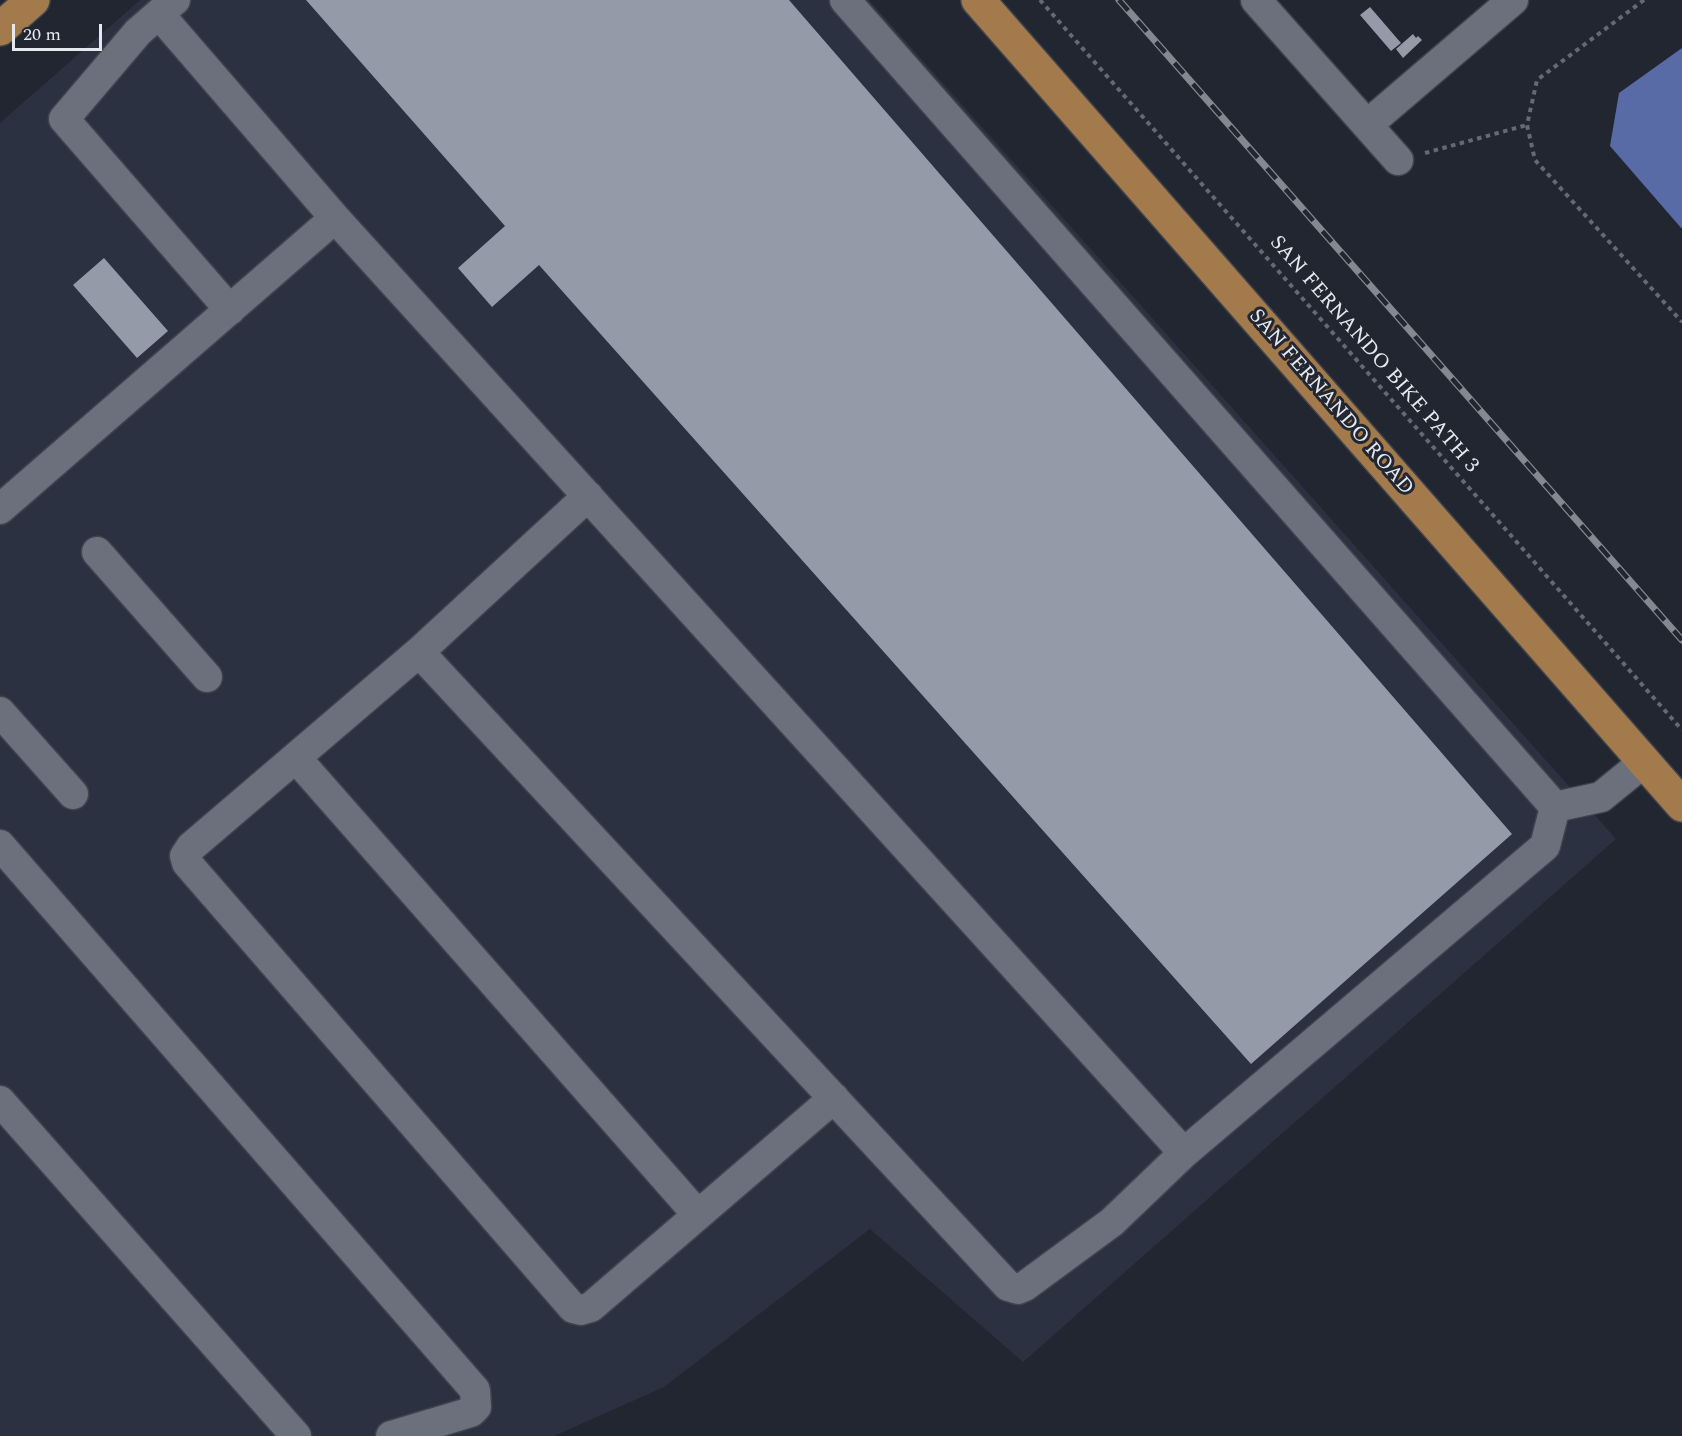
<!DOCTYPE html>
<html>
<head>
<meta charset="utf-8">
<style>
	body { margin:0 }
	#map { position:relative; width:1682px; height:1436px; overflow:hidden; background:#222631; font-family:Spectral,serif }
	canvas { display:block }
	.scale { position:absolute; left:12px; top:24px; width:90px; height:27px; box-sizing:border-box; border:3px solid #e5e8ef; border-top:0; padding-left:8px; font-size:18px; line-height:21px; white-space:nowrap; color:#e5e8ef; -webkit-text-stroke:4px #222631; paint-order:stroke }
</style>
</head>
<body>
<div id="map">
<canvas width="1682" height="1436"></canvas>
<div class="scale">20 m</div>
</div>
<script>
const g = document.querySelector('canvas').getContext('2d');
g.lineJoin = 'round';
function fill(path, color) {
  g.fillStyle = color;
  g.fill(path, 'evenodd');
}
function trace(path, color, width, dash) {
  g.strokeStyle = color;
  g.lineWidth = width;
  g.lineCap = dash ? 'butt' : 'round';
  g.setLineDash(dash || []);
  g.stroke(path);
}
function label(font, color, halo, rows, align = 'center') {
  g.font = font + ' Spectral,serif';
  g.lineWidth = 6;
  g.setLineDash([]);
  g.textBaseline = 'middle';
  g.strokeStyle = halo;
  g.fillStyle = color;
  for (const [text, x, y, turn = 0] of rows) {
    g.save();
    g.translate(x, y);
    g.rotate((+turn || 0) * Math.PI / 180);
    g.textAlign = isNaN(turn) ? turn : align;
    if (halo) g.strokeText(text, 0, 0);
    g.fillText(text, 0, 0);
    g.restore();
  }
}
fill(new Path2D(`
	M140 0H869L1616 839 1023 1362 870 1229 664 1387 554 1436H0V123Z`), '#2b3141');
fill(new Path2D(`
	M1682 48V229L1610 146 1619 93Z`), '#586ba6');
fill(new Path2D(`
	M306 0H789L1512 834 1251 1064 539 265 492 307 458 268 505 226Z
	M1370 7 1401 43 1391 51 1360 15Z
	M1413 34 1416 38 1418 36 1422 40 1403 58 1396 49Z
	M104 258 168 331 137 358 73 285Z`), '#959aa8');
const minor = new Path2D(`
	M175 0 138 32 64 119 230 310
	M1256 0 1398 160
	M159 14 335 218
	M1367 125 1513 0
	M588 496 419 652 191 847 185 856 187 863 573 1308 581 1310 591 1307 834 1098
	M0 509 335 218 1184 1153 1545 846 1555 807 845 0
	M97 552 207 677
	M419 652 1008 1286 1018 1289 1025 1286 1112 1222 1184 1153
	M0 712 73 794
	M296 758 698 1215
	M1555 807 1601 797 1644 762
	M0 845 475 1390 476 1407 471 1412 391 1436
	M0 1101 296 1436`);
const major = new Path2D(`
	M978 0 1682 805
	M0 29 33 0`);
trace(minor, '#40434c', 33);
trace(major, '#40434c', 36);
trace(new Path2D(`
	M1040 0 1682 730
	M1644 0 1537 80 1527 125 1535 160 1682 322
	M1425 153 1527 125`), '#656972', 4, [4.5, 4.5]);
trace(minor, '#6b707c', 30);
trace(major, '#a37a4b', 33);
const rail = new Path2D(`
	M1119 0 1682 640`);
trace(rail, '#848891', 7);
trace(rail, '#222631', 4.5, [14]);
label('21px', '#e5e8ef', '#222631', [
	["SAN FERNANDO BIKE PATH 3",1373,355,49],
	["SAN FERNANDO ROAD",1330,403,49]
]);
</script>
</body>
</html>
